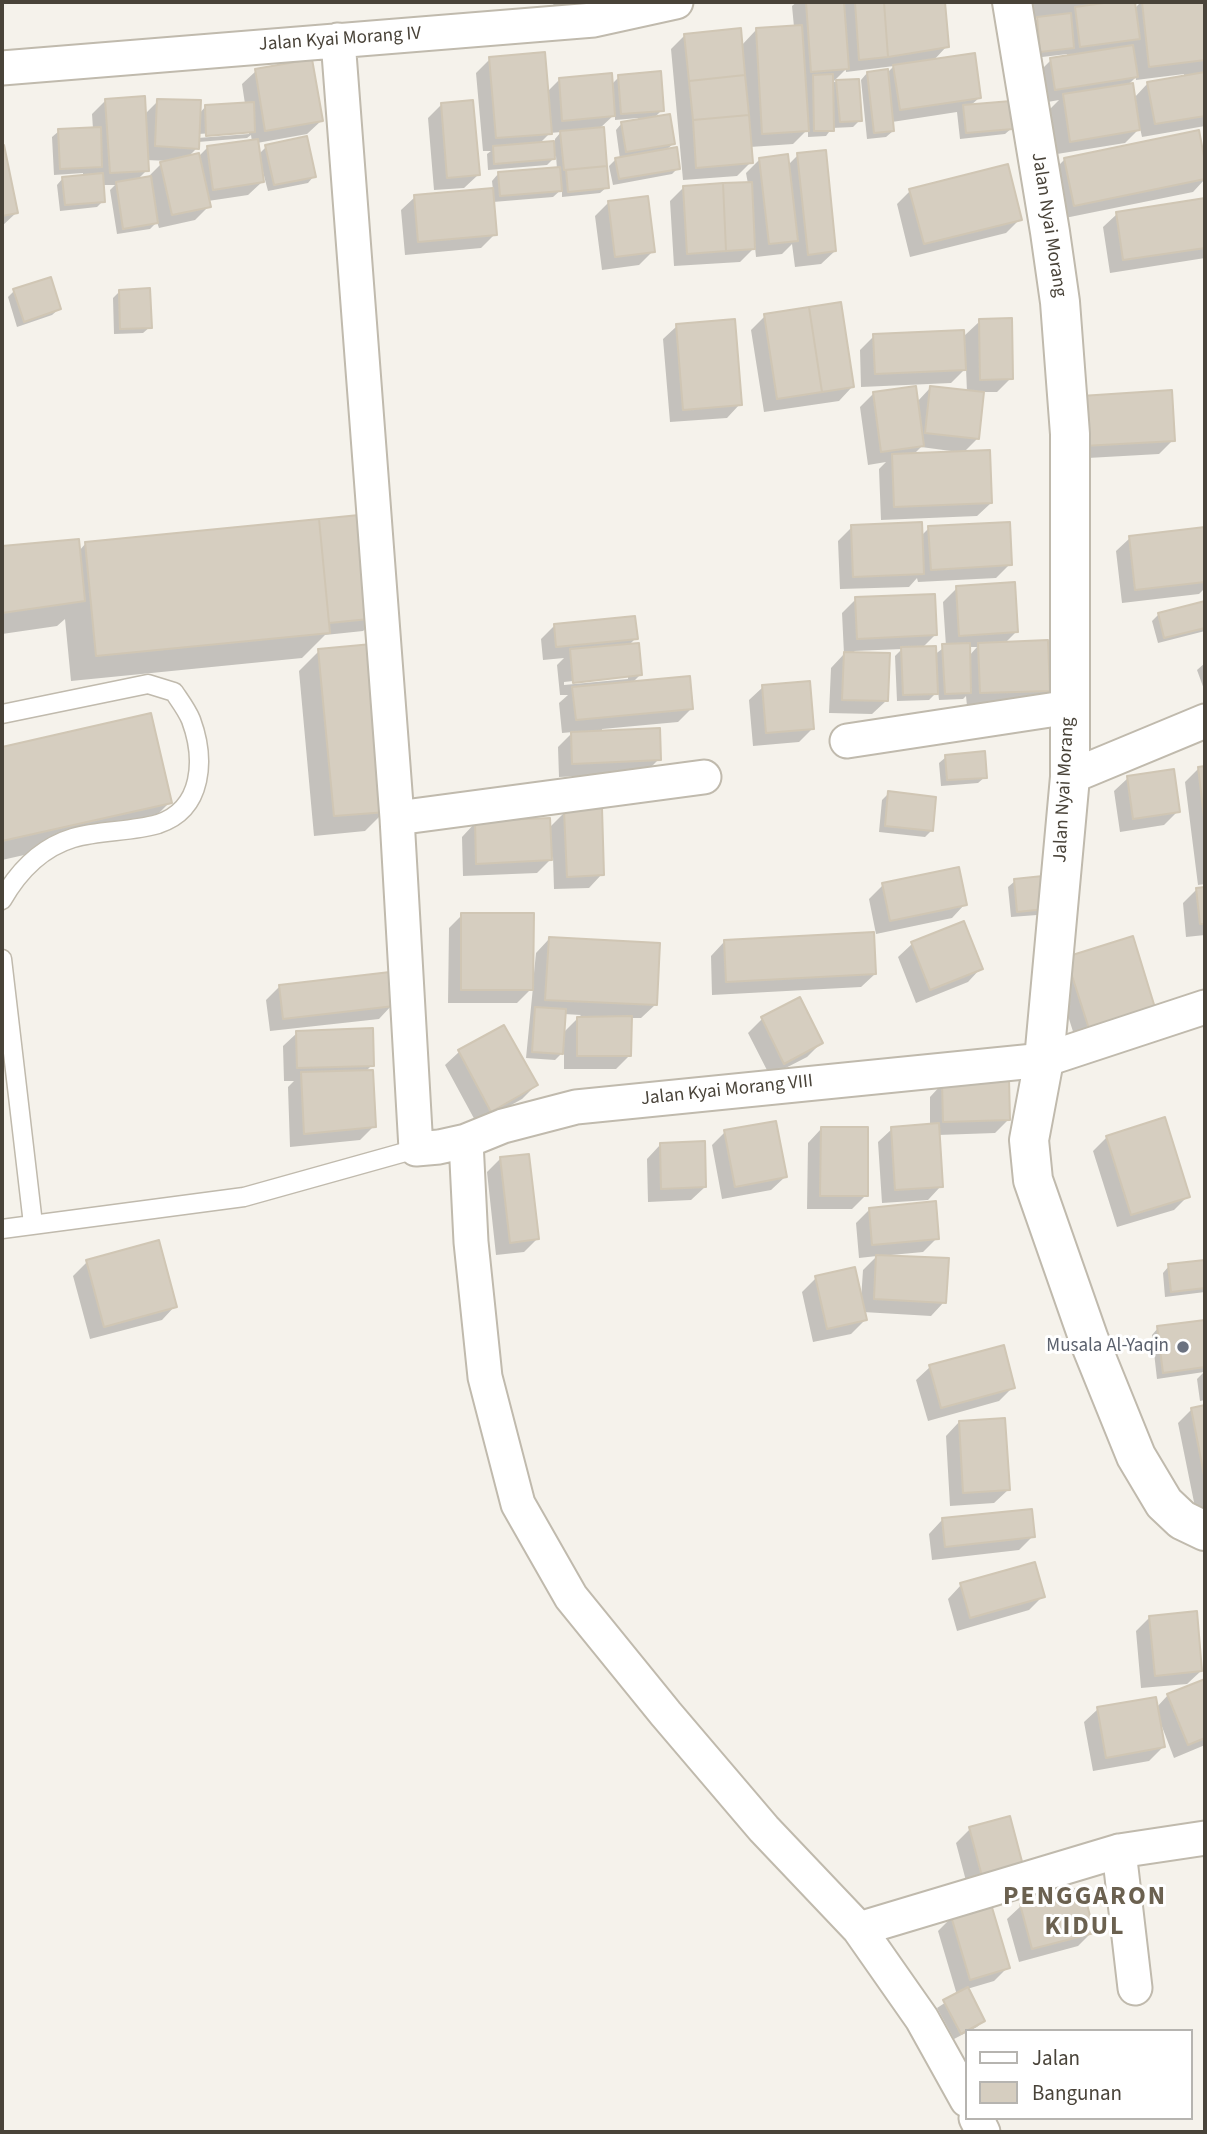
<!DOCTYPE html>
<html>
<head>
<meta charset="utf-8">
<style>
	body { margin:0 }
	#map { position:relative; width:1207px; height:2134px; overflow:hidden; background:#f5f2eb; font-family:"Source Sans 3",sans-serif }
	canvas { display:block }
	.frame { position:absolute; inset:0; border:4px solid #494339; pointer-events:none }
	.legend { position:absolute; left:965px; top:2029px; width:228px; height:91px; box-sizing:border-box; background:#fff; border:2px solid #b6b4b0; margin:0; padding:9px 12px; list-style:none; font-size:21px; color:#494339 }
	.legend li { display:flex; align-items:center; gap:14px; height:35px }
	.legend b { width:35px; border:2px solid #b6b4b0 }
</style>
</head>
<body>
<div id="map">
<canvas width="1207" height="2134"></canvas>
<div class="frame"></div>
<ul class="legend">
<li><b style="height:9px;background:#fff"></b>Jalan</li>
<li><b style="height:19px;background:#d6cec0"></b>Bangunan</li>
</ul>
</div>
<script>
const g = document.querySelector('canvas').getContext('2d');
g.lineJoin = 'round';
function fill(path, color) {
  g.fillStyle = color;
  g.fill(path, 'evenodd');
}
function trace(path, color, width, dash) {
  g.strokeStyle = color;
  g.lineWidth = width;
  g.lineCap = dash ? 'butt' : 'round';
  g.setLineDash(dash || []);
  g.stroke(path);
}
function label(font, color, halo, rows, align = 'center') {
  g.font = font + ' "Source Sans 3",sans-serif';
  g.lineWidth = 6;
  g.setLineDash([]);
  g.textBaseline = 'middle';
  g.strokeStyle = halo;
  g.fillStyle = color;
  for (const [text, x, y, turn = 0] of rows) {
    g.save();
    g.translate(x, y);
    g.rotate((+turn || 0) * Math.PI / 180);
    g.textAlign = isNaN(turn) ? turn : align;
    if (halo) g.strokeText(text, 0, 0);
    g.fillText(text, 0, 0);
    g.restore();
  }
}
fill(new Path2D(`
	M553 2H593V4L555 16Z
	M797 2H943L947 46 933 61 979 98 970 106 1012 128 1005 134 960 139 957 112 892 122 893 131 886 137 867 139 861 80 867 73 886 74 894 66 846 72V69L833 82 857 81 860 120 853 127 832 128 826 136 808 137V129L793 144 750 147 751 162 737 176 683 180 671 49 685 35 741 46 756 30 794 27 792 6Z
	M1031 2H1133L1134 9 1141 2H1205V126L1142 137 1140 128 1125 143 1057 154 1050 109 1059 100 1042 103 1037 74 1051 60 1067 57V54L1034 58 1031 25 1038 18 1033 19ZM1184 74V77L1148 83 1134 98 1127 86 1136 77V80Z
	M490 59 547 92 559 80 611 85 619 77 662 110 654 118 673 144 666 150 678 168 672 174 613 185 609 166 616 159H620L616 130 622 123 639 121 638 118 615 120V114L599 129H602L607 187 600 193 562 197V189L553 197 493 202 495 234 481 248 405 255 401 210 415 197 493 190 492 181 498 174 557 169 556 156 547 165 488 170 487 154 491 151H483L476 73ZM561 132 555 139V143L539 144 550 133Z
	M256 71 321 121 307 134 257 143 258 155 266 147 314 176 308 183 268 191 263 172H261L262 182 248 195 208 201 209 206 195 220 159 228 157 222 150 229 117 234 110 190 115 185H102L103 201 97 207 60 211 57 185 63 178 83 176V173L54 175 52 137 59 131 93 129 92 114 106 100 144 115 158 101 199 114 205 107 245 104 242 84ZM249 131V134L198 138V134ZM251 135 252 142 207 148 198 157 187 158 197 148 198 142 247 138ZM146 160 170 161 161 164 146 179 137 180 147 170Z
	M442 104 478 175 464 188 434 190 428 118Z
	M1197 132 1205 179 1193 192 1060 219 1051 173 1065 159Z
	M3 147 16 213 2 226V148Z
	M798 155 835 251 821 264 795 267 792 244 782 254 756 257 755 247 740 262 674 266 670 201 684 187 748 184 746 173 760 159 787 166Z
	M910 191 1020 219 1006 233 910 257 897 204Z
	M1205 200V258L1110 273 1103 227 1117 214Z
	M608 203 653 251 639 265 602 270 595 216Z
	M14 291 59 309 52 315 17 327 8 297Z
	M120 291 150 327 143 333 114 334 113 298Z
	M765 316 852 387 839 401 764 412 751 330Z
	M980 321 1011 378 997 392H982L977 439 963 453 991 503 977 516 881 520 879 469 886 462 868 465 860 407 873 394 917 402 931 387 967 392 966 368 951 383 861 387 860 350 874 336 963 337ZM921 447 951 451V453L914 454Z
	M677 326 740 404 727 418 670 422 663 339Z
	M1068 411 1173 440 1159 454 1070 459Z
	M852 527 921 536 929 528 1010 564 996 578 918 582 917 578 909 587 840 589 838 541Z
	M1205 529V588L1199 594 1122 603 1116 551 1130 538Z
	M78 541 79 551 86 543 377 618 363 631 325 635 302 658 71 681 65 619 57 626 2 634V548Z
	M957 588 1016 632 1004 644 1049 690 1035 704 967 706 966 696 963 699 939 700 938 691 929 700 897 701 895 656 902 649 854 651 886 701 872 714 829 713 831 668 844 654 842 613 856 599 936 634 922 648 934 655 946 646 943 602ZM968 647H977L969 656Z
	M1205 603V631L1158 643 1152 621 1158 615Z
	M555 625 636 638 628 646 640 675 631 684 692 708 678 722 602 729V732L659 759 645 773 559 777 558 747 573 732 562 733 559 703 568 695H560L557 665 564 658 543 660 541 639ZM628 675V679L564 685V682Z
	M319 651 385 811 365 831 314 836 299 671Z
	M1205 663V692L1197 670Z
	M763 687 812 729 799 742 753 746 749 700Z
	M150 715 170 802 144 828 2 860V748Z
	M946 757 985 777 978 783 941 786 939 763Z
	M1205 768V884L1198 885 1185 782 1198 769Z
	M1128 778 1178 811 1164 825 1120 832 1114 791Z
	M889 793 931 831 925 837 879 832 882 800Z
	M565 812 602 874 589 888 554 889 553 857 537 873 463 876 462 837 475 823 549 828Z
	M1015 881 1044 909 1037 915 1011 917 1008 887Z
	M883 885 965 904 952 918 876 934 869 899Z
	M1205 888V935L1186 937 1183 903 1197 889Z
	M462 915 531 972 534 973 536 953 549 939 655 1005 641 1018H630V1055L616 1069H564V1051L555 1060 526 1058 533 987 517 1003H448L449 928ZM564 1014 581 1015 563 1033Z
	M724 942 875 974 861 987 712 995 711 956Z
	M912 944 981 968 968 982 916 1003 898 957Z
	M1067 959 1141 1024 1077 1044 1054 972Z
	M280 986 392 1005 379 1019 270 1031 266 1000Z
	M799 1000 821 1043 807 1057 770 1076 748 1033 762 1019Z
	M297 1033 372 1065 365 1072 374 1126 360 1140 290 1147 288 1087 294 1081H284L283 1046Z
	M459 1052 536 1085 522 1099 477 1124 445 1065Z
	M943 1083 1009 1119 995 1133 938 1135 941 1186 928 1200 882 1203 878 1142 892 1129 930 1126V1097Z
	M821 1129 866 1195 852 1209H807L808 1143Z
	M725 1132 785 1177 771 1190 722 1199 712 1145Z
	M1107 1137 1188 1196 1174 1210 1117 1227 1093 1151Z
	M660 1145 705 1187 691 1200 648 1202 647 1159Z
	M500 1159 538 1238 524 1252 496 1255 487 1172Z
	M870 1209 937 1238 923 1252 891 1255V1257L944 1302 931 1316 863 1312 865 1320 851 1334 813 1342 802 1292 816 1278 861 1300 863 1270 877 1256 859 1258 856 1223Z
	M1205 1261V1292L1165 1297 1163 1273 1169 1266Z
	M87 1262 175 1306 162 1320 90 1339 73 1276Z
	M1205 1322V1400L1200 1401 1197 1379 1204 1372 1157 1379 1152 1335 1158 1328Z
	M930 1367 1013 1387 999 1401 928 1421 916 1380Z
	M1205 1407V1510L1196 1512 1178 1423 1192 1409Z
	M959 1422 1008 1490 994 1503 950 1506 946 1436Z
	M942 1520 1033 1536 1019 1550 932 1560 929 1534Z
	M961 1585 1043 1596 1029 1610 957 1631 948 1599Z
	M1149 1618 1201 1671 1187 1684 1141 1688 1136 1631Z
	M1205 1681V1745L1174 1758 1161 1724 1163 1747 1149 1761 1093 1771 1084 1722 1098 1709 1156 1708 1168 1695Z
	M970 1829 1009 1886 970 1896 956 1843Z
	M1021 1906 1092 1932 1078 1946 1019 1962 1007 1919Z
	M952 1917 1008 1967 994 1981 967 1989 983 2021 977 2027 954 2039 937 2008 957 1995 938 1931Z`), '#0003');
const building = new Path2D(`
	M806 2H844L849 69 811 72Z
	M855 2H884L888 57 859 60Z
	M884 2H945L949 47 888 57Z
	M1111 2H1135L1140 39 1080 47 1075 7Z
	M1142 2H1205V60L1149 67Z
	M1071 13 1074 48 1040 52 1037 17Z
	M802 25 809 131 762 134 756 28Z
	M741 28 745 75 689 81 684 34Z
	M1133 45 1138 77 1055 90 1050 58Z
	M545 52 552 134 496 138 489 57Z
	M975 53 981 98 900 110 893 65Z
	M312 59 323 121 265 131 255 69Z
	M888 69 894 131 874 133 867 72Z
	M661 71 664 111 621 114 618 75Z
	M1205 72V116L1155 124 1147 82Z
	M612 73 615 116 562 121 559 78Z
	M833 74 834 131H814L813 75Z
	M745 75 749 115 693 120 689 81Z
	M859 79 862 121 840 122 836 80Z
	M1133 83 1140 130 1070 142 1063 94Z
	M145 96 149 171 110 173 105 99Z
	M157 99 201 100 199 149 155 146Z
	M473 100 480 175 447 178 441 103Z
	M1011 101 1013 129 966 133 963 105Z
	M254 102 255 132 206 136 205 105Z
	M670 114 675 144 626 152 621 122Z
	M749 115 753 163 696 168 693 120Z
	M101 127 102 167 60 169 58 129Z
	M604 127 607 166 564 170 560 131Z
	M1199 130 1205 162V179L1074 206 1064 158Z
	M307 136 316 177 274 185 265 145Z
	M258 139 264 182 213 190 207 146Z
	M554 141 555 159 494 164 493 146Z
	M4 145 18 213 2 216V146Z
	M677 147 680 169 619 179 615 158Z
	M826 150 836 251 808 255 797 153Z
	M199 153 211 207 172 215 160 162Z
	M788 154 798 241 769 244 759 158Z
	M1008 164 1022 220 924 244 909 189Z
	M607 166 609 188 568 192 566 170Z
	M560 167 562 191 500 196 498 172Z
	M103 173 105 202 65 205 62 177Z
	M151 176 158 223 123 229 116 182Z
	M752 182 755 249 726 251 723 183Z
	M723 183 726 251 687 254 683 186Z
	M493 188 497 235 418 242 414 195Z
	M648 196 655 252 615 257 608 201Z
	M1205 198V248L1123 260 1116 212Z
	M51 277 61 309 24 322 13 289Z
	M150 288 152 328 120 329 119 290Z
	M841 302 854 387 822 392 809 307Z
	M809 307 822 392 777 399 764 314Z
	M1012 318 1013 379 980 380 979 319Z
	M735 319 742 405 683 410 676 324Z
	M964 330 966 370 875 374 873 334Z
	M916 386 924 446 881 452 873 392Z
	M930 386 984 392 979 439 925 433Z
	M1172 390 1175 441 1083 446 1081 396Z
	M990 450 992 503 894 507 892 454Z
	M369 514 379 618 329 623 319 519Z
	M319 519 330 633 96 656 85 542Z
	M922 522 924 574 853 577 851 525Z
	M1010 522 1012 565 931 570 928 526Z
	M1205 527V582L1135 590 1129 536Z
	M79 539 85 601 2 613V546Z
	M1015 582 1018 632 959 636 956 586Z
	M935 594 937 635 857 639 855 597Z
	M1205 601V628L1164 638 1158 613Z
	M635 616 638 639 556 647 554 624Z
	M1048 640 1050 691 980 693 978 643Z
	M639 643 642 675 573 683 570 649Z
	M970 643 971 693 945 694 942 644Z
	M372 644 387 812 334 816 318 649Z
	M936 646 938 694 903 695 901 647Z
	M844 652 890 653 888 701 842 700Z
	M690 676 693 709 576 720 572 687Z
	M810 681 814 729 766 733 762 685Z
	M151 713 172 803 2 841V747Z
	M660 728 661 760 572 764 571 732Z
	M985 751 987 778 947 780 945 755Z
	M1205 766V825L1198 767Z
	M1174 769 1180 812 1133 819 1127 776Z
	M888 791 936 797 933 831 885 826Z
	M602 808 604 875 567 877 564 810Z
	M550 818 552 860 476 864 475 821Z
	M959 867 967 905 890 921 882 883Z
	M1043 876 1045 909 1017 912 1014 879Z
	M1205 887V924H1200L1196 888Z
	M461 913H534L533 990H461Z
	M964 921 983 969 930 990 911 942Z
	M874 932 876 974 726 982 724 940Z
	M1133 936 1156 1011 1090 1032 1066 957Z
	M549 937 660 943 657 1005 545 1000Z
	M390 972 394 1006 283 1019 279 985Z
	M800 997 823 1043 784 1064 761 1017Z
	M535 1007 566 1009 563 1054 532 1052Z
	M632 1016 631 1056H577V1017Z
	M504 1025 538 1085 491 1112 458 1050Z
	M373 1028 374 1066 297 1068 296 1031Z
	M373 1070 376 1127 304 1134 301 1072Z
	M1009 1079 1010 1120 943 1122 942 1082Z
	M1165 1117 1190 1197 1131 1215 1106 1136Z
	M776 1121 787 1177 735 1187 724 1130Z
	M939 1123 943 1187 895 1190 891 1127Z
	M821 1127H868V1196H820Z
	M705 1141 706 1187 661 1189 660 1143Z
	M529 1154 539 1239 510 1243 500 1157Z
	M936 1201 939 1239 872 1245 869 1208Z
	M159 1240 177 1307 104 1327 86 1260Z
	M876 1255 949 1258 946 1303 874 1299Z
	M1205 1260V1288L1171 1292 1168 1264Z
	M855 1267 867 1320 827 1329 815 1276Z
	M1205 1320V1367L1163 1373 1157 1326Z
	M1004 1345 1015 1388 941 1408 929 1365Z
	M1205 1405V1480L1191 1408Z
	M1005 1418 1010 1490 963 1493 959 1421Z
	M1032 1509 1035 1537 945 1547 942 1518Z
	M1035 1562 1045 1597 970 1618 960 1583Z
	M1197 1611 1202 1671 1155 1676 1149 1616Z
	M1205 1679V1738L1188 1745 1167 1694Z
	M1156 1697 1165 1747 1106 1758 1097 1707Z
	M1010 1816 1025 1873 984 1884 969 1827Z
	M1083 1887 1094 1933 1032 1949 1020 1904Z
	M991 1904 1010 1968 970 1980 951 1916Z
	M968 1987 985 2021 961 2034 943 2000Z`);
fill(building, '#d6cec0');
trace(building, '#d0c6b4', 2);
const service = new Path2D(`
	M2 714 148 684 174 692C180 701 187 710 191 720 205 758 204 809 158 824 131 832 100 830 73 838 40 848 18 872 2 900
	M2 959 33 1224
	M2 1229 244 1197 416 1149`);
const minor = new Path2D(`
	M338 40 397 818 416 1149 439 1147 466 1141 503 1126 576 1107 1044 1060 1205 1007
	M2 68 594 20 676 2
	M847 741 1070 707
	M1070 777 1205 721
	M397 818 704 777
	M466 1141 471 1242 485 1377 518 1504 571 1597 666 1714 764 1829 859 1929 922 2019 967 2100
	M1119 1851 1135 1988
	M859 1929 1119 1851 1205 1838
	M976 2118 983 2132`);
const tertiary = new Path2D(`
	M1012 2 1050 232 1060 302 1070 434V777L1044 1060 1029 1140 1033 1180 1089 1340 1136 1456 1164 1503 1182 1520 1205 1531`);
trace(service, '#c0baad', 21);
trace(minor, '#c0baad', 37);
trace(tertiary, '#c0baad', 42);
trace(service, '#fff', 18);
trace(minor, '#fff', 33);
trace(tertiary, '#fff', 38);
for (const [x, y, r, color] of [
	[1183,1347,7,"#6b7280"]
]) {
  const dot = new Path2D();
  dot.arc(x, y, r, 0, 2 * Math.PI);
  g.fillStyle = color;
  g.fill(dot);
  trace(dot, '#fff', 2.5);
}
label('19px', '#494339', '#fff', [
	["Jalan Kyai Morang IV",340,40,-4],
	["Jalan Nyai Morang",1048,225,81],
	["Jalan Nyai Morang",1065,790,-87],
	["Jalan Kyai Morang VIII",727,1091,-6]
]);
label('19px', '#5b616d', '#fff', [
	["Musala Al-Yaqin",1169,1347]
], 'right');
g.letterSpacing = '2px';
label('bold 26px', '#6b6150', '#fff', [
	["PENGGARON",1085,1898],
	["KIDUL",1085,1928]
]);
g.letterSpacing = '0px';
</script>
</body>
</html>
